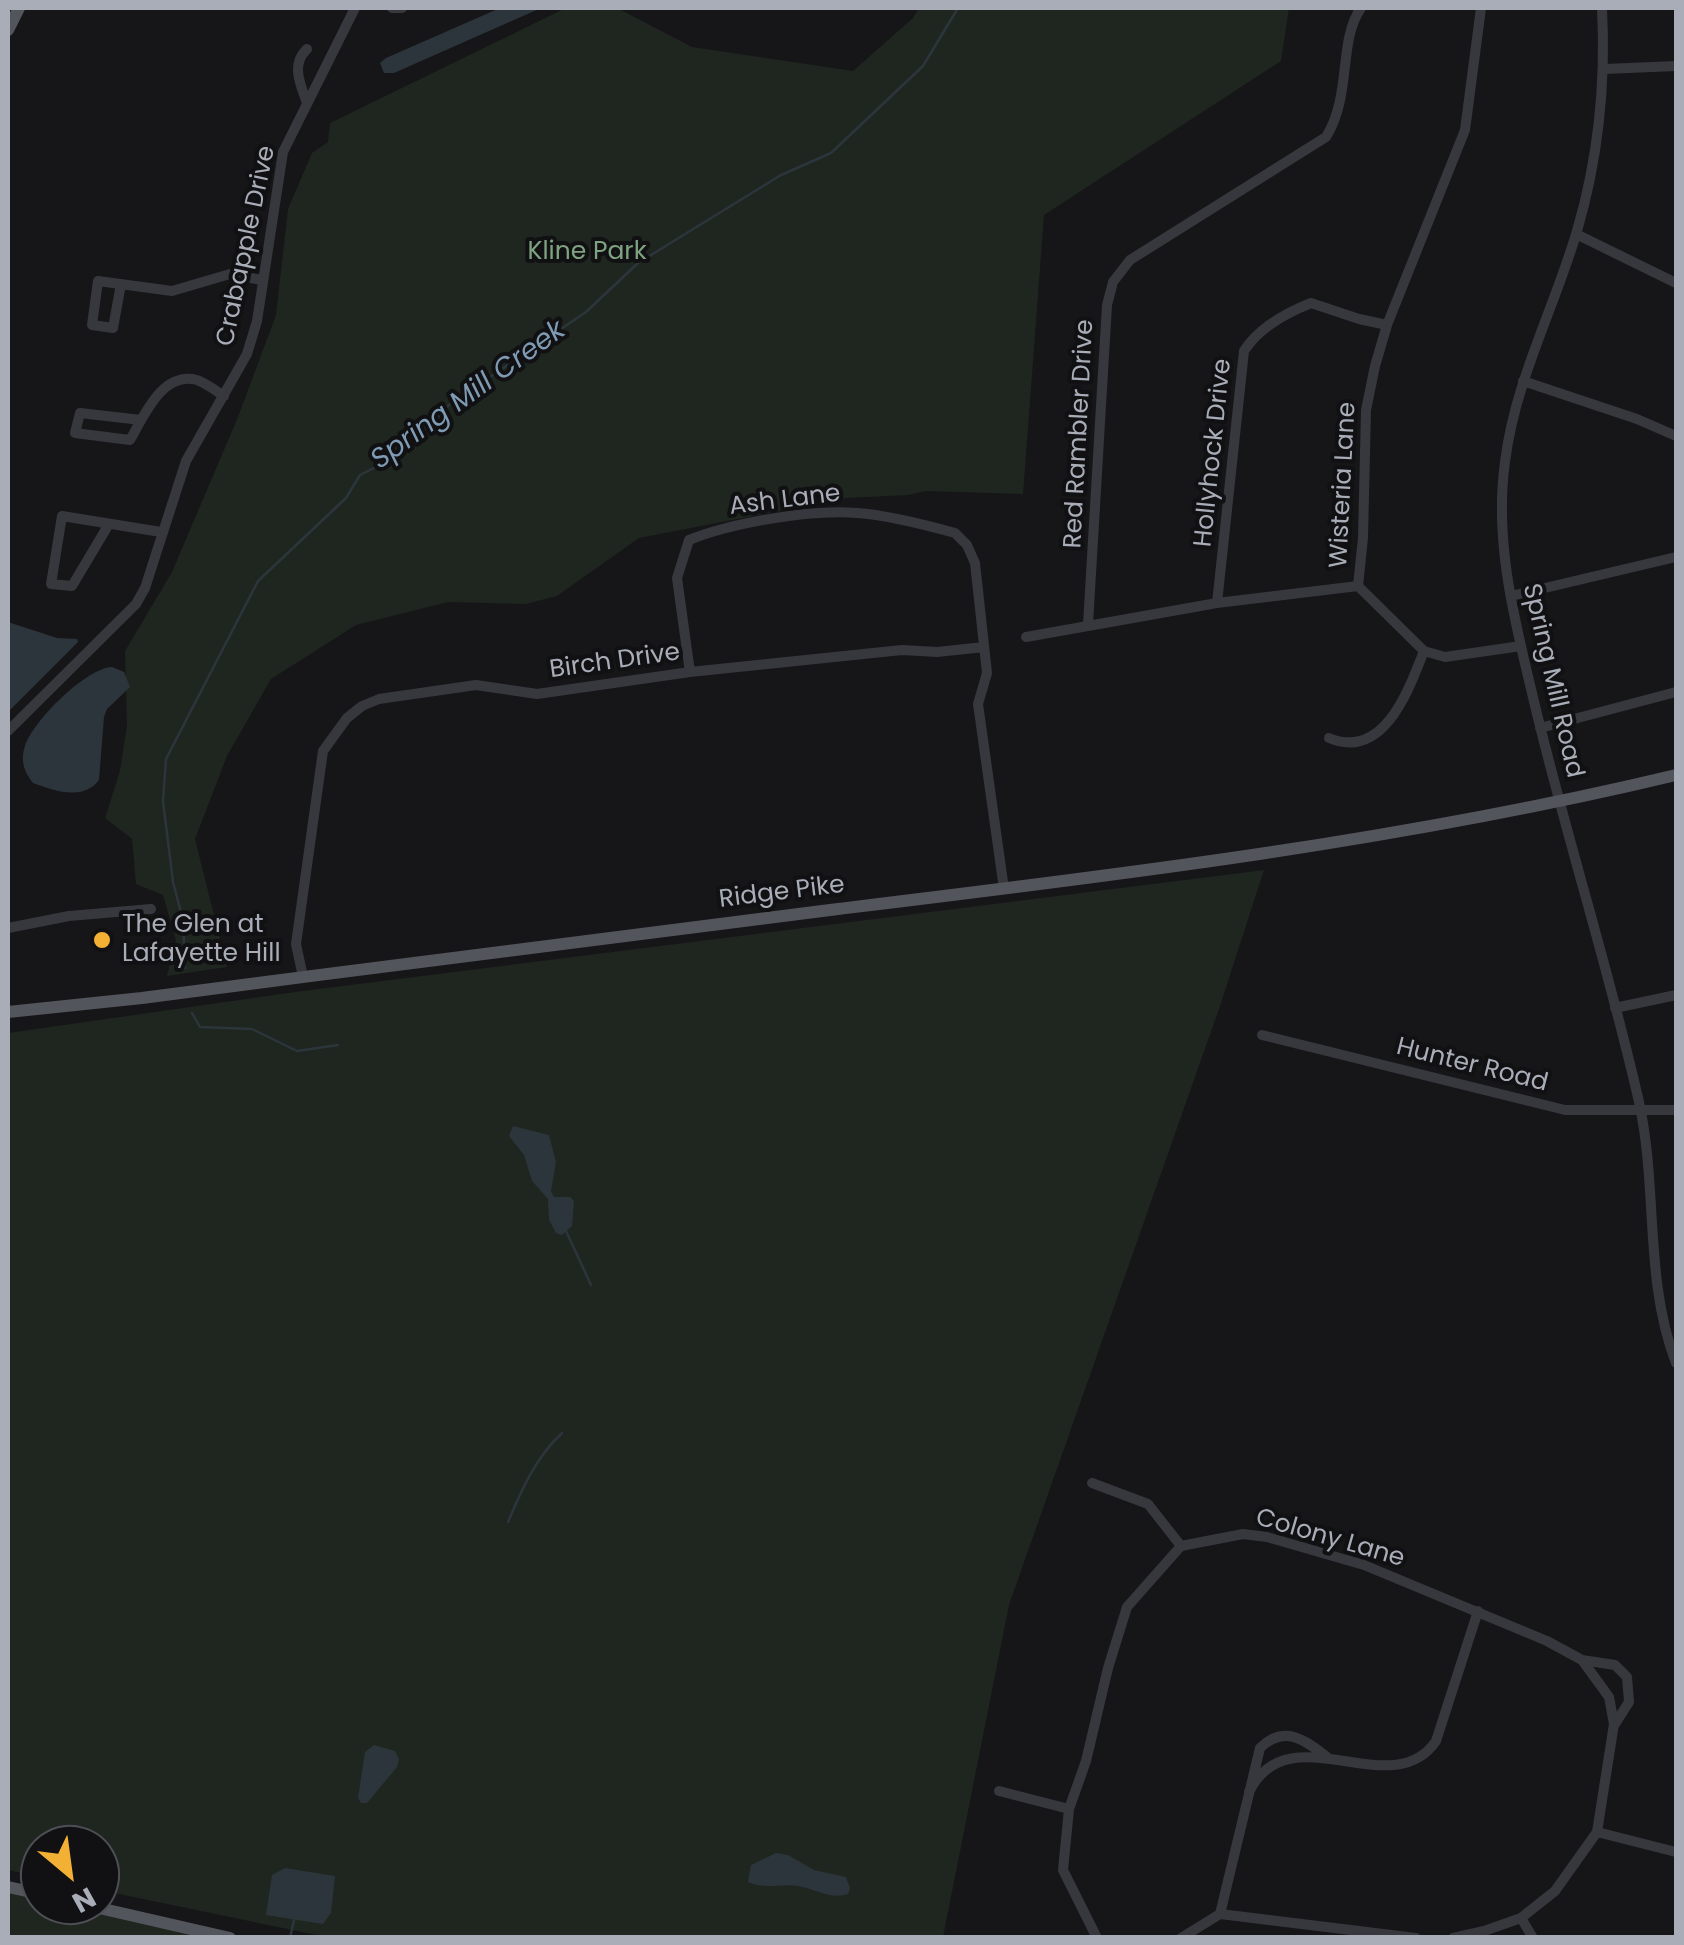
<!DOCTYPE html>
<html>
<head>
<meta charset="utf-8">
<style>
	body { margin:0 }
	#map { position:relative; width:1684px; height:1945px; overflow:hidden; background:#161618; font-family:Poppins,sans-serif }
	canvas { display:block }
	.frame { position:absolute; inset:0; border:10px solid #a8adb8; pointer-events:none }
	.north { position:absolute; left:20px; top:1825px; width:100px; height:100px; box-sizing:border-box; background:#111113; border:2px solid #4d4f55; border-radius:50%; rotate:151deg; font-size:28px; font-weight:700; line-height:40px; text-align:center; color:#a8adb8 }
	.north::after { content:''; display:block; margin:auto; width:35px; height:45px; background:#f2b134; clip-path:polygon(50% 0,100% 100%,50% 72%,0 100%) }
</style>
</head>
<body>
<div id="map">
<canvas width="1684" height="1945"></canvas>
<div class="frame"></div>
<div class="north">N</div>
</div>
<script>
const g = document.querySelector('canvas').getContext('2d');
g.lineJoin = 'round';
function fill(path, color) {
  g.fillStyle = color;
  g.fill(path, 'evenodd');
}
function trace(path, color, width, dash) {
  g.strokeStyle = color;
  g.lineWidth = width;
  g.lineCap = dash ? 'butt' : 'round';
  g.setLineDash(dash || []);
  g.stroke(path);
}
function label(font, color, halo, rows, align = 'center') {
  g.font = font + ' Poppins,sans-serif';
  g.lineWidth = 8;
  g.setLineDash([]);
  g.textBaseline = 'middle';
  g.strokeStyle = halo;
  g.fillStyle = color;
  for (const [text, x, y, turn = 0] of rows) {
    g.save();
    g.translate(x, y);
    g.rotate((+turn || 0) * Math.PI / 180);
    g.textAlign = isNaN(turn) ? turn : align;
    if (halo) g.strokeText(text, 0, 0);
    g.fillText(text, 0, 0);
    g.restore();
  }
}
fill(new Path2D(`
	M566 8H617L692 47 853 71 913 18 919 8H1289L1281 61 1044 215 1023 494 926 491 908 495 846 498 639 538 557 596 526 604 448 602 356 625 271 679 227 756 195 839 227 967 167 976 176 940 163 895 136 884 132 839 105 818 120 771 127 725 125 651 172 572 238 417 276 315 288 209 312 153 328 142 330 123Z
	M1264 870 1220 1006 1009 1605 943 1937H326L100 1890V1845H40V1877L8 1870V1033L295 992Z
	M8 1887 40 1896V1905H77L203 1937H8Z`), '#1e261f');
fill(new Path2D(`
	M500 8H541L394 73H384L380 63 386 58Z
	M8 622 57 638 77 639 78 642 8 712Z
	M112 667 124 672 130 687 107 709 104 717 99 780C83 801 55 791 33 783 24 772 20 760 25 746 33 721 86 668 112 667Z
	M513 1126 549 1135 556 1162 551 1191 554 1197H570L574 1201 572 1226 562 1235 556 1233 549 1220 548 1199 532 1181 524 1155 509 1136Z
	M374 1745 395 1751 399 1759 397 1767 367 1803H361L358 1798 365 1752Z
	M776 1853 788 1855 814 1870 846 1877 850 1888 848 1894C830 1900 816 1889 798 1886 780 1883 765 1890 748 1882L751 1865Z
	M285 1868 335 1876 331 1913 323 1924 266 1915 272 1875Z`), '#2c353c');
trace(new Path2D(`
	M185 968 183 920 173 882 163 801 166 759 258 581 346 498 360 475 398 456 449 405 586 312 638 263 781 175 831 153 923 66 958 8
	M192 1013 200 1027 252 1029 297 1051 338 1045
	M566 1231 591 1285
	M508 1522C522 1489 536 1457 562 1433
	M290 1938 294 1920`), '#2c353c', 2.5);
trace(new Path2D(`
	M392 8H402
	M1602 8C1606 85 1599 156 1577 231 1554 309 1515 381 1505 462 1494 540 1514 618 1532 693 1564 830 1608 965 1639 1102 1658 1188 1644 1280 1676 1363
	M307 49C290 65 301 85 307 103
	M1605 69 1676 66
	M1576 234 1676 283
	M121 284 113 328 92 325 98 281 172 291 230 274 262 280
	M1523 381 1637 419 1676 436
	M141 420 80 413 75 433 130 440C144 416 162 371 197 380 206 383 216 391 224 396
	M109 524 72 586 51 584 62 516 161 532
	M1358 586 1363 538 1366 410 1375 366 1387 325 1465 130 1481 8
	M1358 586 1424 651 1445 657 1521 646
	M1511 596 1676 557
	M1217 603 1244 351C1259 327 1286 313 1311 303L1359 319 1387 325
	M1088 624 1107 305 1113 282 1130 260 1326 137C1352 96 1338 40 1361 8
	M1026 637 1217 603 1358 586
	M690 672 677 578 689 540C731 523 811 509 857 513 887 515 926 525 955 533L967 545 975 563 987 673 978 704 1004 889
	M1540 728 1676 692
	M8 731 136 604 145 588 186 461 247 354 257 321 283 152 355 8
	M1329 738C1384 761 1409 689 1424 651
	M8 928 69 916 151 909
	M303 977 296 944 323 751 347 718 362 706 379 699 476 685 537 694 690 672 902 650 937 652 984 647
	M1615 1008 1676 995
	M1262 1035 1565 1110H1676
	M1092 1483 1148 1504 1181 1546
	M1582 1660 1615 1665 1627 1677 1629 1702 1615 1724
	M999 1791 1069 1809
	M1249 1792C1289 1711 1392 1806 1436 1741L1478 1611
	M1597 1832 1676 1852
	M1220 1914 1416 1938
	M1521 1918 1533 1938
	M1097 1938 1063 1870 1069 1809 1086 1761 1108 1668 1127 1607 1181 1546 1243 1534 1267 1537 1364 1565 1547 1641 1582 1660 1609 1697 1614 1724 1597 1832 1555 1891 1521 1918 1484 1931 1453 1938
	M1181 1938 1220 1914 1260 1748C1284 1724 1305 1740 1327 1757`), '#37383d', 10);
trace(new Path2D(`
	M8 30 19 8
	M8 1012 142 998C374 968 606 937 838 909 1119 875 1401 841 1676 775
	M8 1887 40 1894
	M86 1905 230 1938`), '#53555c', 12);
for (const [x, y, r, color] of [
	[102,940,10,"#f2b134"]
]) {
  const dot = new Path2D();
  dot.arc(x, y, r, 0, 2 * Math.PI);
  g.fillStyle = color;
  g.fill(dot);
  trace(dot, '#111113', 4);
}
label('25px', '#a8adb8', '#111113', [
	["Crabapple Drive",247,246,-78],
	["Red Rambler Drive",1080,434,-87],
	["Hollyhock Drive",1214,453,-84],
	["Wisteria Lane",1344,485,-87],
	["Ash Lane",785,501,-7],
	["Birch Drive",615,662,-8],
	["Spring Mill Road",1552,681,77],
	["Ridge Pike",782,893,-7],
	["Hunter Road",1472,1066,14],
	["Colony Lane",1330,1539,16]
]);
label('25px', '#7fa381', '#111113', [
	["Kline Park",587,253]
]);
label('25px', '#a8adb8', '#111113', [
	["The Glen at",122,926],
	["Lafayette Hill",122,955]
], 'left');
label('italic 28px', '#7f9bb3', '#111113', [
	["Spring Mill Creek",469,396,-36]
]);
</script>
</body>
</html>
